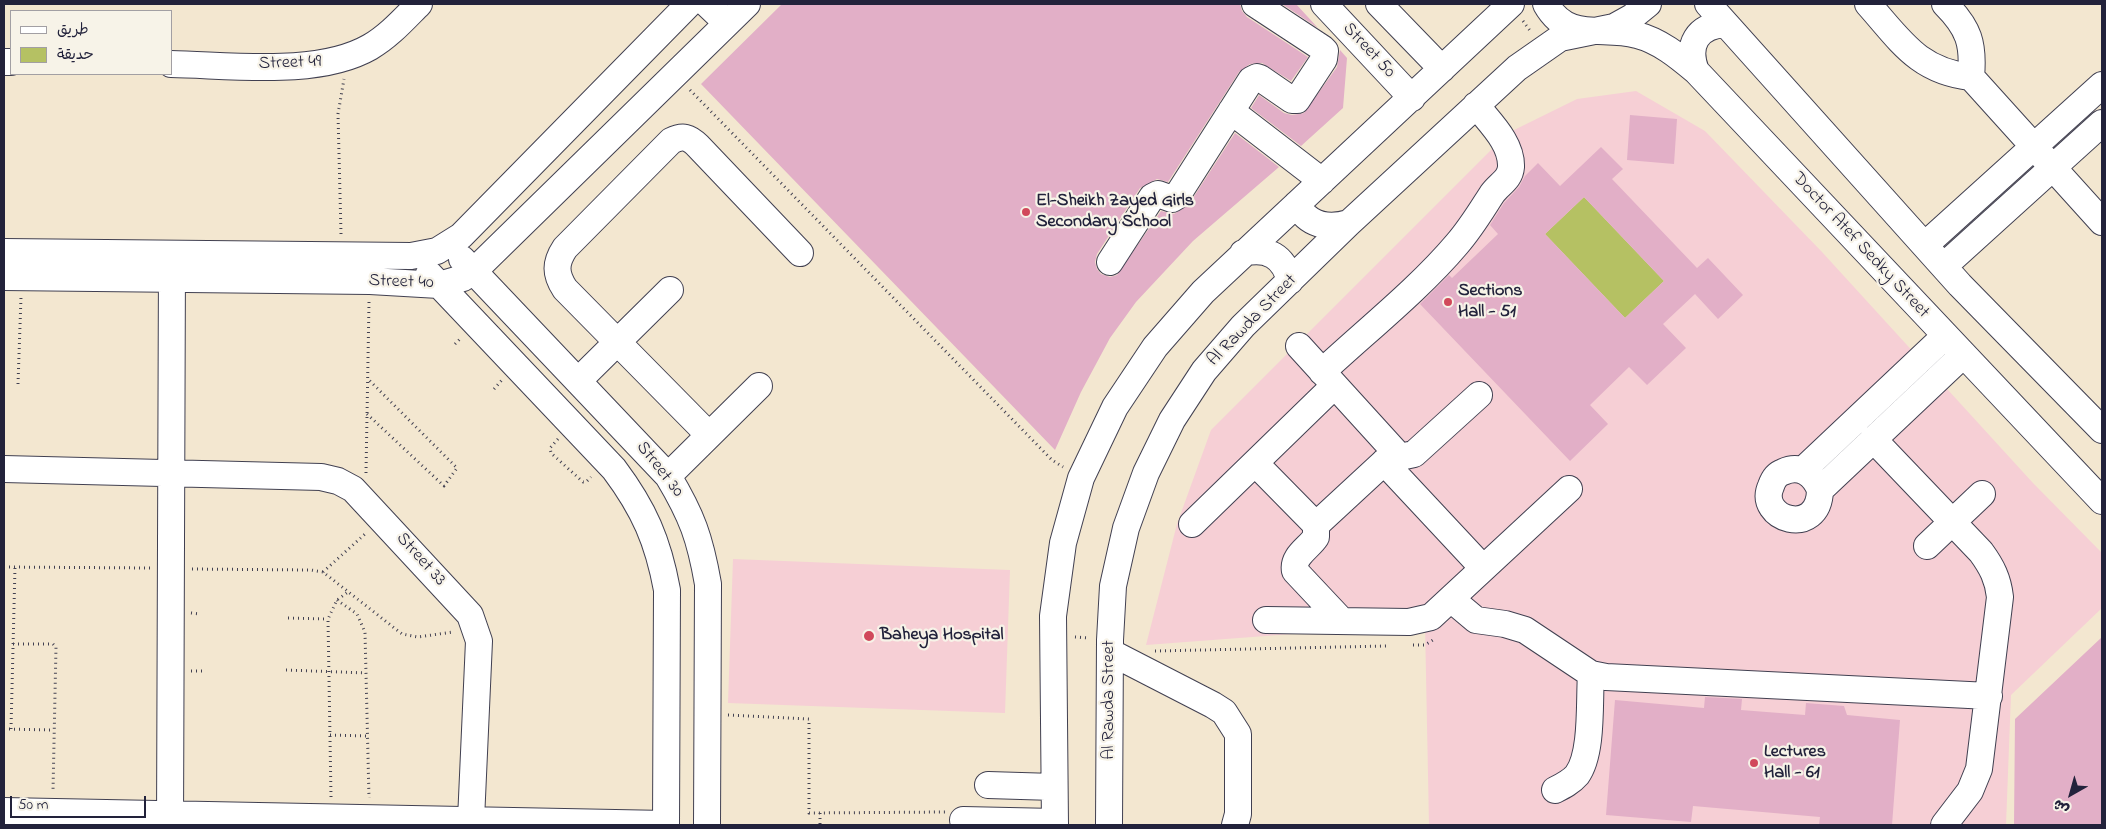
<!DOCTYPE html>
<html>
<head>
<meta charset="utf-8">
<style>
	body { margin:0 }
	#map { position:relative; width:2106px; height:829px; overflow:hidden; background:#f3e7d0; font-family:"Indie Flower","Playpen Sans Arabic",sans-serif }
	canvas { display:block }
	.frame { position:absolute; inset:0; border:5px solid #22223b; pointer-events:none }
	.legend { position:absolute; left:10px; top:10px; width:162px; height:65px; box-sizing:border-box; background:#f7f3e8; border:1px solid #a29fa3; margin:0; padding:6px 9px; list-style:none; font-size:15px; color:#22223b }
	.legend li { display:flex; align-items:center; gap:10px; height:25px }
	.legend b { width:25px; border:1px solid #a29fa3 }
	.north { position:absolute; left:2046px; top:769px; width:50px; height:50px; -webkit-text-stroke:4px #f7f3e8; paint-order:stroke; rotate:218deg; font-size:14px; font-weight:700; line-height:20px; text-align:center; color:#22223b }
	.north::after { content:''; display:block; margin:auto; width:18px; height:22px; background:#22223b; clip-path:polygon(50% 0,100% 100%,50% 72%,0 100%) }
	.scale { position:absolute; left:10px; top:796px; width:136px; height:22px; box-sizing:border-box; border:2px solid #22223b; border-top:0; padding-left:6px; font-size:15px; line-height:18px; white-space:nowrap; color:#22223b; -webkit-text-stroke:4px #f7f3e8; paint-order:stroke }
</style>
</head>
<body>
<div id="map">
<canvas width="2106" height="829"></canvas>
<div class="frame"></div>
<ul class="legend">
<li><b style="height:6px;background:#fff"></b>طريق</li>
<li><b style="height:14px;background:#b5c163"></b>حديقة</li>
</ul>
<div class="north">ش</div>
<div class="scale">50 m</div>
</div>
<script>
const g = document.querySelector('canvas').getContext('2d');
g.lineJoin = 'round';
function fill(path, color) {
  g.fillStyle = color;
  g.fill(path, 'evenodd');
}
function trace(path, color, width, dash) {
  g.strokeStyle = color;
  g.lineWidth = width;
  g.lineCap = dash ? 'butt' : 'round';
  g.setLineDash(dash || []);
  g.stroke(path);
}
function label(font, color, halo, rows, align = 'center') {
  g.font = font + ' "Indie Flower",sans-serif';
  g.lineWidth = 4.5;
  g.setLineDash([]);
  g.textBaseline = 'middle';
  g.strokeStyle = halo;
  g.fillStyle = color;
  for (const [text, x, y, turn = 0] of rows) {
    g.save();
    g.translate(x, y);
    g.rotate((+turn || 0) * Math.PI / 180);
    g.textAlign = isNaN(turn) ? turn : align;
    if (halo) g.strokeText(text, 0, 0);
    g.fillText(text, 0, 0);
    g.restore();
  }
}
fill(new Path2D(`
	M1636 91 1705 131 1822 252 2033 483 2102 553V608L2011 695 2006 825H1429L1425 624 1146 645 1177 524 1211 430 1508 133 1577 99Z
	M733 559 1010 570 1005 713 728 703Z`), '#f6cfd5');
fill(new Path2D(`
	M1584 197 1664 281 1625 318 1545 234Z`), '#b5c163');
fill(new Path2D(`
	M782 4H1240L1242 11 1247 17 1308 57 1291 81 1262 63 1250 64 1239 72 1168 182 1157 179 1140 188 1097 254 1095 262 1097 269 1101 274 1110 277 1117 275 1161 211 1174 214 1189 204 1235 133 1279 167 1193 241 1136 302 1110 338 1081 392 1055 450 701 84Z
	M1282 4H1296L1318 28Z
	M1340 50 1347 58 1343 108 1301 146 1251 108 1259 95 1284 113 1292 115 1304 113 1337 67Z
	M1630 115 1677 119 1674 164 1627 160Z
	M1601 147 1623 169 1612 179 1697 268 1708 258 1743 295 1718 319 1695 294 1663 324 1686 348 1647 385 1629 367 1590 405 1608 424 1570 461 1420 304 1449 275 1452 278 1498 234 1490 225 1504 203 1519 187 1525 176 1538 163 1560 186ZM1584 197 1664 281 1625 318 1545 234Z
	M2102 637V825H2014L2015 719Z
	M1705 697 1742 699 1741 710 1805 715 1806 703 1844 706 1847 715 1900 720 1892 825H1819L1820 817 1693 806 1691 822 1606 815 1615 700 1704 708Z`), '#e2afc7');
const minor = new Path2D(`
	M707 4 727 23
	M1324 4 1412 98
	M1379 4 1442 69
	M1546 4C1568 43 1603 25 1637 35 1660 41 1678 56 1696 71L2102 501
	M1708 4 1960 285 2102 430
	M1868 4C1901 41 1918 71 1971 77 1974 44 1969 28 1945 4
	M4 62H11
	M171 64C231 65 318 77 370 47 389 36 404 19 419 4
	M1696 71C1686 45 1697 26 1725 24
	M1971 77 2102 222
	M1231 111 1322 181
	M1297 204C1307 225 1328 229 1349 223
	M1925 245 2102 85
	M4 252 411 256 437 251 461 236 689 4
	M1243 253C1267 247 1284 256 1290 281
	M462 259 668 476C692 516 700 538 708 584L707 825
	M1110 262 1152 197 1158 194 1172 199 1177 196 1251 80 1257 77 1260 78 1292 100H1297L1324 59 1325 51 1322 48 1255 4
	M1944 266 2102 123
	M429 274 614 469C644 509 658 541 667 590L666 825
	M4 277 370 281 439 285 463 278 474 271 747 4
	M1299 346 1400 457 1414 454 1479 395
	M1322 372C1366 331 1419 289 1457 244 1471 228 1481 211 1492 194 1499 184 1510 180 1511 167 1512 143 1490 123 1476 105
	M578 381 670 290
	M709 435 565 289C555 274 555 263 565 248L671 141C683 135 689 137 698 146L800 253
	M1873 439 1981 552C1992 567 1998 579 2000 597L1979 769 1970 791 1944 825
	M1384 462 1483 568
	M1255 463 1316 525V537C1309 548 1292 556 1295 571L1342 621
	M4 469 321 477 338 481 353 489 470 615 479 641 471 820
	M1803 470 1945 336
	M668 476 759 386
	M1820 490C1814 474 1800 464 1783 472 1777 474 1773 480 1771 486 1756 519 1819 539 1820 490L1963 355
	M1192 524 1334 386
	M1316 525 1395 452
	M1927 546 1982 494
	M1451 599 1476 620 1505 624 1525 630 1591 674 1606 677 1989 696
	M1266 620 1409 622 1431 617 1569 489
	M1110 652 1213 705 1224 712 1238 734V814L1235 825
	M988 785 1054 787
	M1555 790C1563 786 1571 782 1577 775 1593 753 1589 701 1591 674
	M4 811 666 824
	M963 820 1055 822
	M170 825 172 261
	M1055 825 1053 616 1063 543 1081 478 1115 407 1155 347 1203 292 1511 4
	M1109 825 1110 640 1113 586 1126 528 1146 473 1172 420 1204 371 1243 326 1349 223 1517 68 1560 38 1614 27 1632 17 1648 4`);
trace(minor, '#414051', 28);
trace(new Path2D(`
	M1523 21 1531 32
	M690 90 1052 460 1063 467
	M341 234 338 114 344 79
	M455 344 460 339
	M18 384 21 297
	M494 389 502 380
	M367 414 444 486 457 468 368 379
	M558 439 550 448 551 453 583 482H586L591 477
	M366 473 369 302
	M4 567 151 568
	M192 569 311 570 323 572 402 634 418 637 453 632
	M323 572 365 534
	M337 600 357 614 365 632 369 798
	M191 613 200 614
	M288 618 328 619
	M1075 637 1089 638
	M13 644H53L56 647 53 791
	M1413 645H1425L1433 640
	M1155 651 1386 646
	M286 670 366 673
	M191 671H203
	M728 715 809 719V813L945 812
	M4 729 53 730
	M11 729 15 567
	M330 735 368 736
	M331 797 328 619 337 600 348 592
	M820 813V825`), '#414051', 3, [1, 4]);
trace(minor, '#fff', 26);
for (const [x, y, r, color] of [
	[1026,212,5,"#d1495b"],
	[1448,302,5,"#d1495b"],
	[869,636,6,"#d1495b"],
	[1754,763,5,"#d1495b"]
]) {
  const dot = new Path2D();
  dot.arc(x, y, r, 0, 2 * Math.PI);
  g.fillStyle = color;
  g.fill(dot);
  trace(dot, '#f7f3e8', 2);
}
label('18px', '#22223b', '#f7f3e8', [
	["Street 50",1368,51,47],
	["Street 49",290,64,-2],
	["Doctor Atef Sedky Street",1860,246,47],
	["Street 40",401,283,2],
	["Al Rawda Street",1253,321,-46],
	["Street 30",659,470,52],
	["Street 33",420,560,48],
	["Al Rawda Street",1110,700,-90]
]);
label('bold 18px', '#22223b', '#f7f3e8', [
	["El-Sheikh Zayed Girls",1036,202],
	["Secondary School",1036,223],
	["Sections",1458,292],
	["Hall - 51",1458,313],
	["Baheya Hospital",880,636],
	["Lectures",1764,753],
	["Hall - 61",1764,774]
], 'left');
</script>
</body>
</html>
